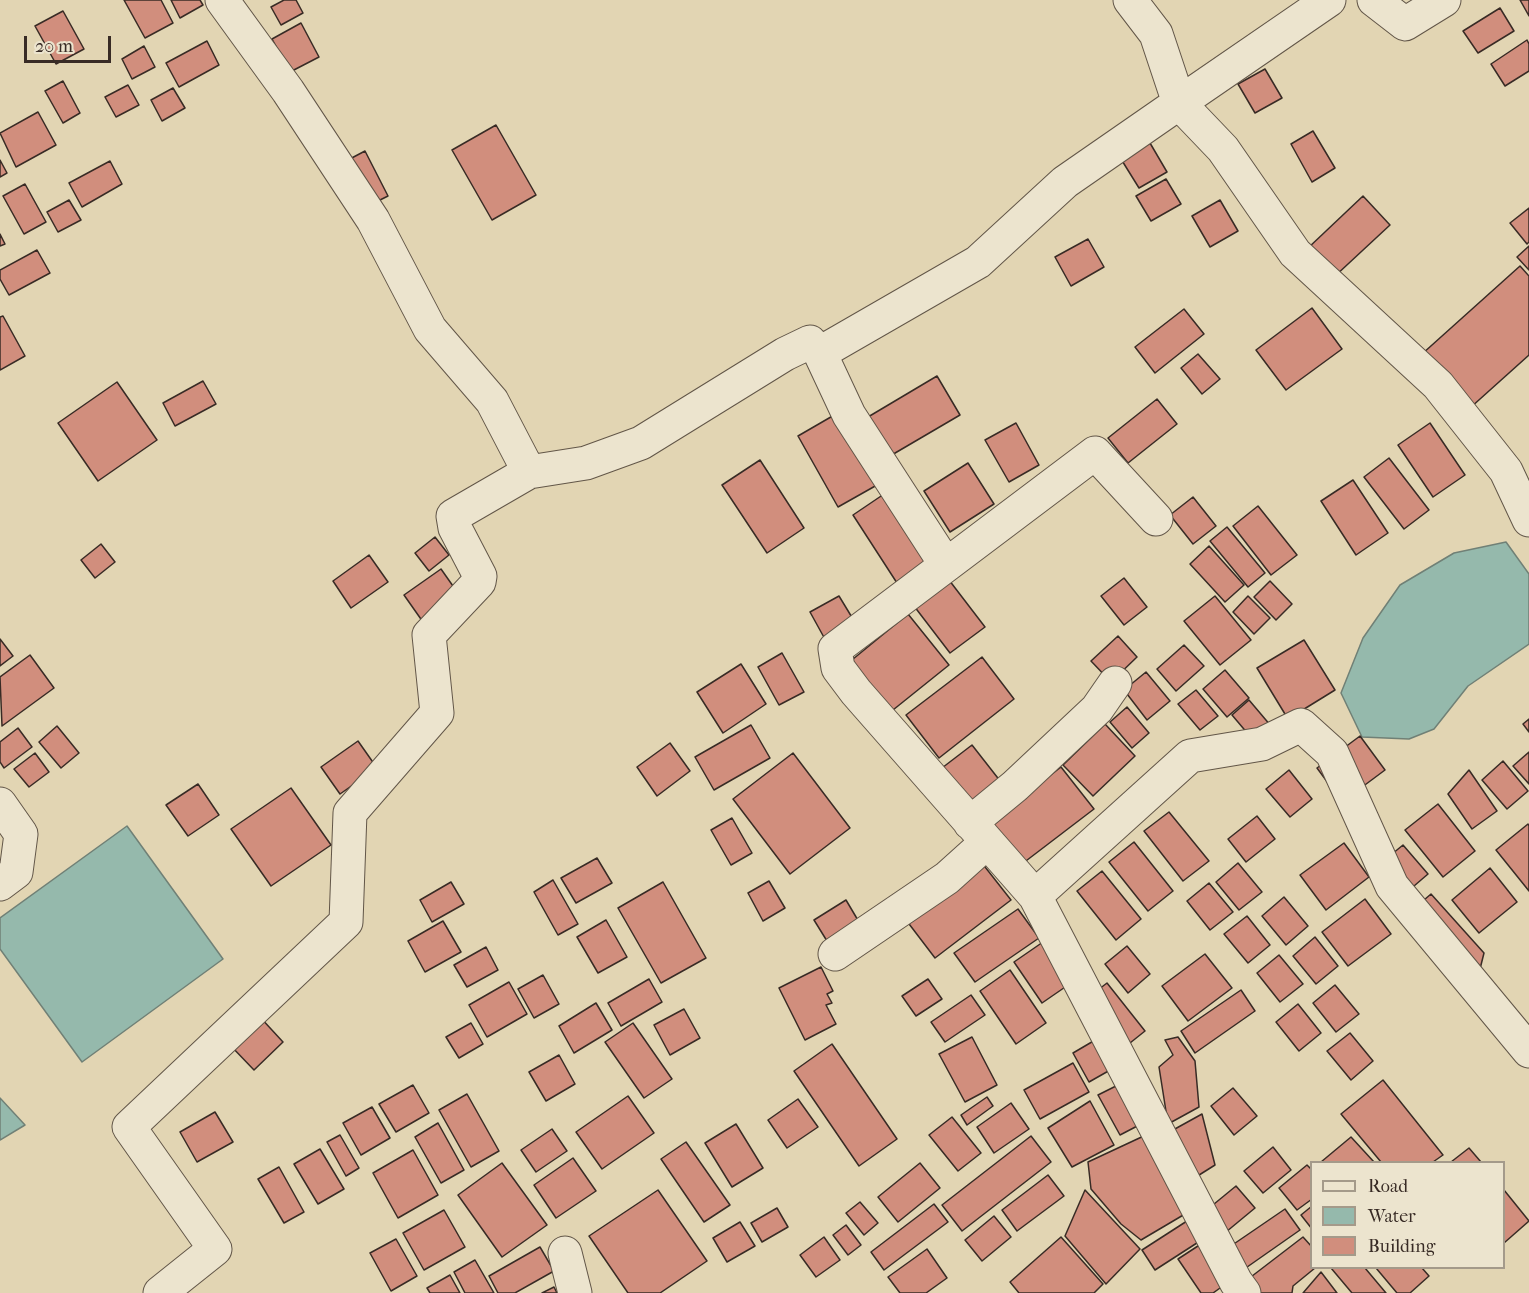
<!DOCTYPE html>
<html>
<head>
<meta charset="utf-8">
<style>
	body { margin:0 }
	#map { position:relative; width:1529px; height:1293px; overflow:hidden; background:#e2d5b3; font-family:"IM FELL French Canon",serif }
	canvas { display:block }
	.legend { position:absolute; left:1310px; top:1161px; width:195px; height:108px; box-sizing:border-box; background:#ece4ce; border:2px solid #a49a8a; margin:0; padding:8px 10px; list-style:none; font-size:18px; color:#382b25 }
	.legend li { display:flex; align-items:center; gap:12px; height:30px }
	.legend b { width:30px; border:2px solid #a49a8a }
	.scale { position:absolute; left:24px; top:36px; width:87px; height:27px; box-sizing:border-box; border:3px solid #382b25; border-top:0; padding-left:8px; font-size:18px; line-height:21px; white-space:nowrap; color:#382b25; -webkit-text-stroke:4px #ece4ce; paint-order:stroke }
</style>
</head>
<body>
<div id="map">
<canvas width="1529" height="1293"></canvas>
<ul class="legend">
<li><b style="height:8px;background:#ece4ce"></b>Road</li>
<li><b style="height:16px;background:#95b9ac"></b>Water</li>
<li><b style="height:16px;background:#d18e7d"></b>Building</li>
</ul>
<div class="scale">20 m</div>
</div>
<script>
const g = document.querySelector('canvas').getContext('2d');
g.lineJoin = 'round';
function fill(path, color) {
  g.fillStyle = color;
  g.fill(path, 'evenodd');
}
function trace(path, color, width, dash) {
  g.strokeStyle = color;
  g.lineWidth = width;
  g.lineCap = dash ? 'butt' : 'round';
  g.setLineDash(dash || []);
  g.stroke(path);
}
const water = new Path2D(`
	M1506 542 1529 574V644L1468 686 1434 729 1409 739 1362 737 1341 693 1363 638 1400 585 1454 553Z
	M127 826 223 959 82 1062 0 949V918Z
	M0 1098 25 1125 0 1140Z`);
fill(water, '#95b9ac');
trace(water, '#708076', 1.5);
const building = new Path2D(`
	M124 0H161L173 23 145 38Z
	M171 0H200L203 5 180 18Z
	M284 0H296L303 13 281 25 271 7Z
	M1520 0H1529V16Z
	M1500 8 1514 31 1478 53 1463 31Z
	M63 11 84 49 56 64 35 26Z
	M301 23 319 57 290 72 272 39Z
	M1527 40 1529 44V71L1505 86 1491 64Z
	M207 41 219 65 179 87 166 63Z
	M144 46 155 67 132 79 122 59Z
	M1265 69 1282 98 1255 113 1238 84Z
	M63 81 80 113 63 123 45 91Z
	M128 85 139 105 116 117 105 97Z
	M173 88 185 108 162 121 151 100Z
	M38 112 56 145 16 167 0 133Z
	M496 125 536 195 492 220 452 150Z
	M1313 131 1335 168 1312 182 1291 144Z
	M1150 143 1167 172 1139 188 1121 159Z
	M365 151 388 196 368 206 346 161Z
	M0 160 7 173 0 177Z
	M110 161 122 184 82 207 69 183Z
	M1166 179 1181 204 1151 221 1136 196Z
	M25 184 46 222 24 234 3 196Z
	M1363 196 1390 225 1334 277 1307 249Z
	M69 200 81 220 58 232 47 212Z
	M1220 200 1238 231 1210 247 1192 216Z
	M1529 208V242L1527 244 1510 223Z
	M0 234 5 244 0 246Z
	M1088 239 1104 267 1071 286 1055 257Z
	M1529 246V270L1517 257Z
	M37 250 50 273 9 295 0 279V270Z
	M1520 266 1529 276V355L1470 408 1422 354Z
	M1312 308 1342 349 1286 390 1256 350Z
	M1184 309 1204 334 1155 373 1135 347Z
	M3 316 25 356 0 370V317Z
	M1198 354 1220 379 1202 394 1181 368Z
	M937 376 960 415 890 456 868 417Z
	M203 381 216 404 175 426 163 403Z
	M117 382 157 440 98 481 58 423Z
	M1157 399 1177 424 1128 463 1108 438Z
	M836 414 877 485 838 507 798 436Z
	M1016 423 1039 465 1009 482 985 440Z
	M1430 423 1465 475 1433 497 1398 445Z
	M1389 458 1429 510 1404 529 1364 477Z
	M760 460 804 528 767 553 722 485Z
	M968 463 994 504 950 532 924 491Z
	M1353 480 1388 533 1356 555 1321 501Z
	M890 490 935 559 897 583 853 515Z
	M1193 497 1216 526 1193 544 1170 515Z
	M1258 506 1297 555 1271 575 1233 526Z
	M1227 527 1265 573 1248 587 1210 541Z
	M435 537 449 555 429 571 415 553Z
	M101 544 115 562 95 578 81 560Z
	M1209 546 1244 585 1225 602 1190 564Z
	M369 555 388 582 351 608 333 581Z
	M441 569 460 596 423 622 404 595Z
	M1124 578 1147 607 1124 625 1101 596Z
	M949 580 985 627 950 653 914 606Z
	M1270 581 1292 604 1276 620 1254 597Z
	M839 596 856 624 826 641 810 612Z
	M1215 596 1251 640 1220 665 1184 621Z
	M1248 596 1270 618 1254 634 1233 612Z
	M908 614 949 665 888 714 847 664Z
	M1118 636 1137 657 1111 682 1091 661Z
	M0 639 13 656 0 666Z
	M1304 640 1335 690 1288 719 1257 668Z
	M1184 645 1204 666 1176 691 1157 669Z
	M782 653 804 692 779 705 758 667Z
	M30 655 54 688 2 726 0 677Z
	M982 657 1014 699 939 758 906 715Z
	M741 664 766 704 723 733 697 692Z
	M1225 670 1249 698 1227 717 1203 689Z
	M1146 672 1170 701 1147 720 1124 690Z
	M1196 690 1218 716 1200 730 1178 704Z
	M1249 700 1271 726 1254 741 1232 715Z
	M1127 707 1149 733 1132 748 1110 722Z
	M1529 719V732L1523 724Z
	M1105 724 1135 756 1093 796 1063 765Z
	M751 725 770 758 714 790 695 757Z
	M57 726 79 753 61 768 39 742Z
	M18 728 32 747 4 768 0 762V742Z
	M1360 736 1385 770 1342 802 1317 768Z
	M358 741 377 768 340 794 321 767Z
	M670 743 690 771 657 796 637 767Z
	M972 745 1008 791 974 817 938 771Z
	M1529 752V784L1513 766Z
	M35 753 49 772 29 787 14 769Z
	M793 753 850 828 790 874 733 799Z
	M1503 761 1528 791 1507 809 1482 780Z
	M1061 767 1094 809 1018 867 986 825Z
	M1289 770 1312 799 1290 817 1266 789Z
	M1469 770 1497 811 1472 829 1448 794Z
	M198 784 219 815 188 836 166 805Z
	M291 788 331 845 271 886 231 829Z
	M1438 804 1475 851 1443 877 1405 830Z
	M1169 812 1209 861 1183 881 1144 831Z
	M1257 816 1275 839 1246 862 1228 839Z
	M732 818 752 853 731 865 711 830Z
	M1528 824 1529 826V891L1496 850Z
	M1134 842 1173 891 1148 911 1109 862Z
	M1344 843 1369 877 1326 910 1300 875Z
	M1403 845 1428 874 1407 892 1381 863Z
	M597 858 612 883 576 903 561 878Z
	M978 858 1011 900 935 958 903 916Z
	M1238 863 1262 892 1239 910 1216 882Z
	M1490 868 1517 902 1479 933 1452 900Z
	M1102 871 1141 919 1116 940 1077 891Z
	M553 880 578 924 558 935 534 892Z
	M769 881 785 908 763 921 748 893Z
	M451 882 464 904 432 922 420 900Z
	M663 882 706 958 661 983 618 908Z
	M1209 883 1233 912 1210 930 1187 901Z
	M1431 894 1484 953 1477 981 1403 918Z
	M1284 897 1308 926 1286 945 1262 916Z
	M1365 899 1391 934 1348 966 1322 932Z
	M846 900 859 922 827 941 814 920Z
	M1018 909 1039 938 975 982 954 953Z
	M1247 916 1270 945 1248 963 1224 934Z
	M606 920 627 957 598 973 577 937Z
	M443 921 461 952 425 972 408 941Z
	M1315 937 1338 966 1316 984 1293 956Z
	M1043 942 1071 983 1042 1003 1014 962Z
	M1127 946 1150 974 1128 993 1105 964Z
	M486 947 498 970 467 987 454 965Z
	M1205 954 1232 988 1188 1021 1162 986Z
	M1279 955 1303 984 1280 1002 1257 973Z
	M821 967 833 991 827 994 832 1003 826 1005 836 1024 805 1040 779 988Z
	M1010 970 1046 1023 1016 1044 980 991Z
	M543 975 559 1004 534 1018 518 989Z
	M649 979 662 1002 621 1026 608 1003Z
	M928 979 942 999 916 1016 902 996Z
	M509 982 527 1014 487 1037 469 1005Z
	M1107 983 1145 1031 1120 1051 1081 1003Z
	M1335 985 1359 1014 1336 1032 1313 1003Z
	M1241 990 1255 1011 1195 1053 1181 1031Z
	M971 995 985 1015 945 1042 931 1022Z
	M596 1003 612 1030 574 1053 559 1026Z
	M1298 1004 1321 1033 1299 1051 1276 1022Z
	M684 1009 700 1038 670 1055 654 1025Z
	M259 1016 283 1042 254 1070 230 1045Z
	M471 1023 483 1044 459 1058 446 1037Z
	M633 1023 672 1079 644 1098 605 1042Z
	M1350 1033 1373 1061 1351 1080 1327 1051Z
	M1102 1036 1119 1065 1089 1082 1073 1053Z
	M972 1037 997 1085 965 1102 939 1054Z
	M1178 1037 1195 1061 1199 1107 1168 1124 1159 1067 1173 1055 1165 1040Z
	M832 1044 897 1139 859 1166 794 1071Z
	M559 1055 575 1084 546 1101 529 1072Z
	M1073 1063 1089 1092 1040 1119 1024 1090Z
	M1383 1080 1443 1155 1433 1162H1381L1341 1114Z
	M1124 1082 1145 1122 1120 1135 1098 1095Z
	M413 1085 429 1113 396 1132 379 1104Z
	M1233 1088 1257 1116 1234 1135 1211 1106Z
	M467 1094 499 1151 471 1167 439 1110Z
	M628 1096 654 1133 602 1169 576 1132Z
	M987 1097 993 1106 967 1125 961 1115Z
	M798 1099 818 1127 787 1148 768 1120Z
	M1090 1101 1114 1145 1072 1167 1048 1128Z
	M1011 1103 1029 1129 994 1153 977 1127Z
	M372 1107 390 1138 361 1155 343 1123Z
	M215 1112 233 1142 197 1162 180 1132Z
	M1202 1114 1215 1165 1188 1182 1164 1135Z
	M952 1117 981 1153 958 1171 929 1135Z
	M438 1123 464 1170 441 1183 415 1137Z
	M736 1124 763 1168 732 1187 705 1143Z
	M552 1129 567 1151 536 1172 521 1150Z
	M1148 1134 1185 1214 1141 1240 1121 1224 1091 1189 1088 1162Z
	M340 1135 359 1168 346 1176 327 1142Z
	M1031 1136 1051 1162 962 1231 942 1205Z
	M1351 1137 1374 1162H1321Z
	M686 1142 730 1205 704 1222 661 1159Z
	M1273 1147 1291 1170 1263 1193 1244 1171Z
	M1469 1148 1481 1162H1451Z
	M320 1149 344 1189 318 1204 294 1164Z
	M413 1150 438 1195 398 1218 373 1173Z
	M573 1158 596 1191 556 1218 534 1185Z
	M502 1163 547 1225 502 1257 458 1195Z
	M920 1163 940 1188 898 1222 878 1197Z
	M1307 1165 1312 1170V1199L1297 1210 1279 1188Z
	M279 1167 304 1212 284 1223 258 1179Z
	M1048 1175 1064 1196 1017 1231 1002 1210Z
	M1236 1186 1255 1208 1226 1232 1208 1209Z
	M658 1190 707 1261 660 1293H628L589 1236Z
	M1085 1190 1140 1249 1106 1284 1065 1236Z
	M1504 1190 1529 1221 1504 1243Z
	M860 1202 878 1223 864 1235 846 1213Z
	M934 1204 948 1222 884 1270 871 1252Z
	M1312 1206V1229L1301 1215Z
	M777 1208 788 1227 762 1242 751 1223Z
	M1285 1209 1300 1230 1240 1272 1225 1250Z
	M444 1210 465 1247 424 1270 403 1233Z
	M994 1216 1011 1237 982 1261 965 1240Z
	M1187 1221 1200 1241 1155 1270 1142 1250Z
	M740 1222 755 1246 727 1262 713 1238Z
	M846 1225 861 1245 848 1255 833 1235Z
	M824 1237 840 1260 816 1277 800 1255Z
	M1061 1237 1103 1284 1094 1293H1019L1010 1282Z
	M1303 1237 1312 1247V1268H1315L1293 1286 1292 1293H1252L1243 1283Z
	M396 1239 417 1276 391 1291 370 1253Z
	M1201 1244 1227 1283 1213 1293H1201L1178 1259Z
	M540 1247 554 1271 515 1293H498L489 1276Z
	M927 1249 947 1278 926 1293H900L888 1277Z
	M475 1260 494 1293H465L454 1272Z
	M1331 1268H1365L1386 1293H1352Z
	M1376 1268H1422L1429 1276 1410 1293H1397Z
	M1321 1272 1337 1293H1303Z
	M450 1275 460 1293H430L427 1288Z
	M554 1287 557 1293H542Z`);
fill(building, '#d18e7d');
trace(building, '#382b25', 1.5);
const minor = new Path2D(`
	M222 0 288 91 373 220 430 329 492 401 529 472
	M1130 0 1156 34 1179 103 1329 0
	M1374 0 1405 24 1444 0
	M820 353 978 262 1065 182 1179 103 1223 149 1295 253 1438 385 1506 471 1529 520
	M0 804 21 834 16 872 0 884
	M970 823 1015 786 1097 709 1115 683
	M1035 896 856 692 838 668 835 649 1095 453 1156 519
	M835 954 947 878 987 842
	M565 1253 575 1293
	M160 1293 215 1249 129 1127 346 922 350 813 437 713 429 635 479 582 480 576 455 528 453 516 529 472 586 463 641 443 785 354 810 342 820 353 849 415 946 565
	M1244 1293 1236 1282 1035 896 1190 756 1262 744 1301 725 1332 753 1392 886 1529 1051`);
trace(minor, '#625648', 35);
trace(minor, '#ece4ce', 33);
</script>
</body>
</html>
